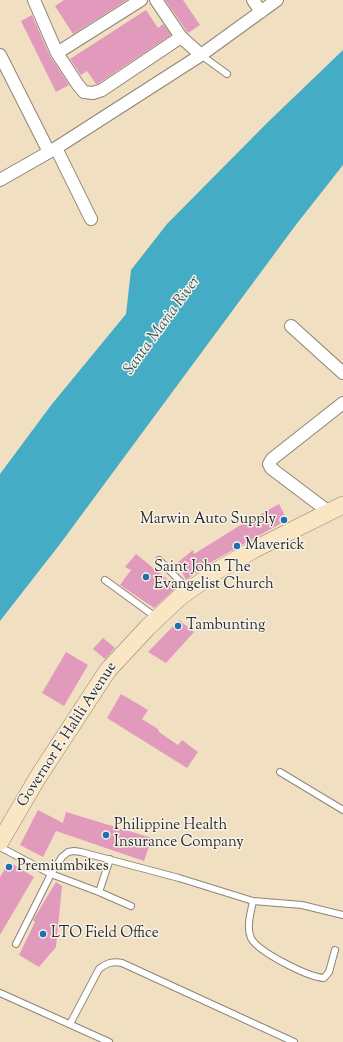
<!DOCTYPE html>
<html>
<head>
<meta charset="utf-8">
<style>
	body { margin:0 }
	canvas { display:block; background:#f1dfc2 }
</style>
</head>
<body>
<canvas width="343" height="1042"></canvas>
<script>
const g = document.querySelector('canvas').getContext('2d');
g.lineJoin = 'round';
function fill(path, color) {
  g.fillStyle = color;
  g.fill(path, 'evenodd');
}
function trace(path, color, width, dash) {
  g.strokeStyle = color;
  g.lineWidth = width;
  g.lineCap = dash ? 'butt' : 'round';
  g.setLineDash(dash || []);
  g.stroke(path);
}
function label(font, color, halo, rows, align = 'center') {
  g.font = font + ' "Sorts Mill Goudy",serif';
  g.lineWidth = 3;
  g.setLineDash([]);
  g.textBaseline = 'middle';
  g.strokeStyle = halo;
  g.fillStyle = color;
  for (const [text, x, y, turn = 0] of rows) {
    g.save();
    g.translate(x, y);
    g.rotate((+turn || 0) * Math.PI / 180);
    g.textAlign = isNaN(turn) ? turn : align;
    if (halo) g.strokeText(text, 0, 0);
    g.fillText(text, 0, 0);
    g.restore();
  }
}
fill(new Path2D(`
	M343 50V165L295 226 60 544 0 621V474L52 404 126 314 131 270 167 224 267 123Z`), '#44acc4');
fill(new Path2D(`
	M64 0H127L73 34 55 6Z
	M165 0H183L200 25 188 33Z
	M146 10 158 28 163 24 171 35 99 83 96 84 87 71 81 75 70 59Z
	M32 15 50 56 69 85 56 92 21 21Z
	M279 504 287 520 213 561 186 580 177 563 193 550 194 554 239 526Z
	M136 554 177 587 154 608 120 585 131 570 125 567Z
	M179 620 194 632 166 663 148 652Z
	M103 638 115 648 105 659 93 649Z
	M66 652 88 665 64 706 42 693Z
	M121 694 148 710 142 719 158 729 159 732 178 745 182 740 198 752 187 768 107 718Z
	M38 810 63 823 66 812 152 838 144 861 56 831 43 857 20 845Z
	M9 862 34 877 0 935V877Z
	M56 882 62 886 56 947 39 967 19 955 35 922 33 920Z`), '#e29abc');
const lane = new Path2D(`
	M201 55 227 74
	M159 560 188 589
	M105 580 157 618
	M280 772 343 810
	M0 847 51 874 16 944
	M110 859 99 892 51 874 62 857 68 852 74 851 81 852 179 878 253 901 302 905 343 915
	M99 892 131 906
	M253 901C251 912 246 927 251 938 258 952 308 977 324 978L329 972 335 950
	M0 993 109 1042
	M70 1024 99 969C107 963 112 961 122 963L294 1042`);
const street = new Path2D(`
	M34 0 57 53 78 85 84 92 93 93 102 90 181 37
	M156 0 181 37 201 55
	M253 0 261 12
	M57 53 141 0
	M0 55 49 152
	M56 148 91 219
	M0 180 56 148 201 55 277 0
	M291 326 343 373
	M329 512 276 472 271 468 269 464 272 459 343 403`);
const secondary = new Path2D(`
	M0 842 38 777 108 670 148 627 180 597 218 570 253 550 343 505`);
trace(lane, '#8e8576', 8);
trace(street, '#8e8576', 14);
trace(secondary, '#8e8576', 18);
trace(lane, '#fff', 6);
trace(street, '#fff', 12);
trace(secondary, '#fbe6c4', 17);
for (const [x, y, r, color] of [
	[284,520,4,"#1f6fb2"],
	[237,546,4,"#1f6fb2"],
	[146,577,4,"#1f6fb2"],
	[178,626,4,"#1f6fb2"],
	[106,835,4,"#1f6fb2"],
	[9,867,4,"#1f6fb2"],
	[43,934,4,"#1f6fb2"]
]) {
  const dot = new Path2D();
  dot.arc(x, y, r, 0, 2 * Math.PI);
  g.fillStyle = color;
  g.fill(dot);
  trace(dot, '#f7f3e8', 1.5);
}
label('15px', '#2b2b2b', '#f7f3e8', [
	["Marwin Auto Supply",276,520,"right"],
	["Maverick",245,546],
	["Saint John The",154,568],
	["Evangelist Church",154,585],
	["Tambunting",186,626],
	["Philippine Health",114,826],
	["Insurance Company",114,843],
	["Premiumbikes",17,867],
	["LTO Field Office",51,934]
], 'left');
label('15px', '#2b2b2b', '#f7f3e8', [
	["Governor F. Halili Avenue",68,735,-57]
]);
label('italic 16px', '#345861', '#f7f3e8', [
	["Santa Maria River",163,326,-54]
]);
</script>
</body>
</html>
